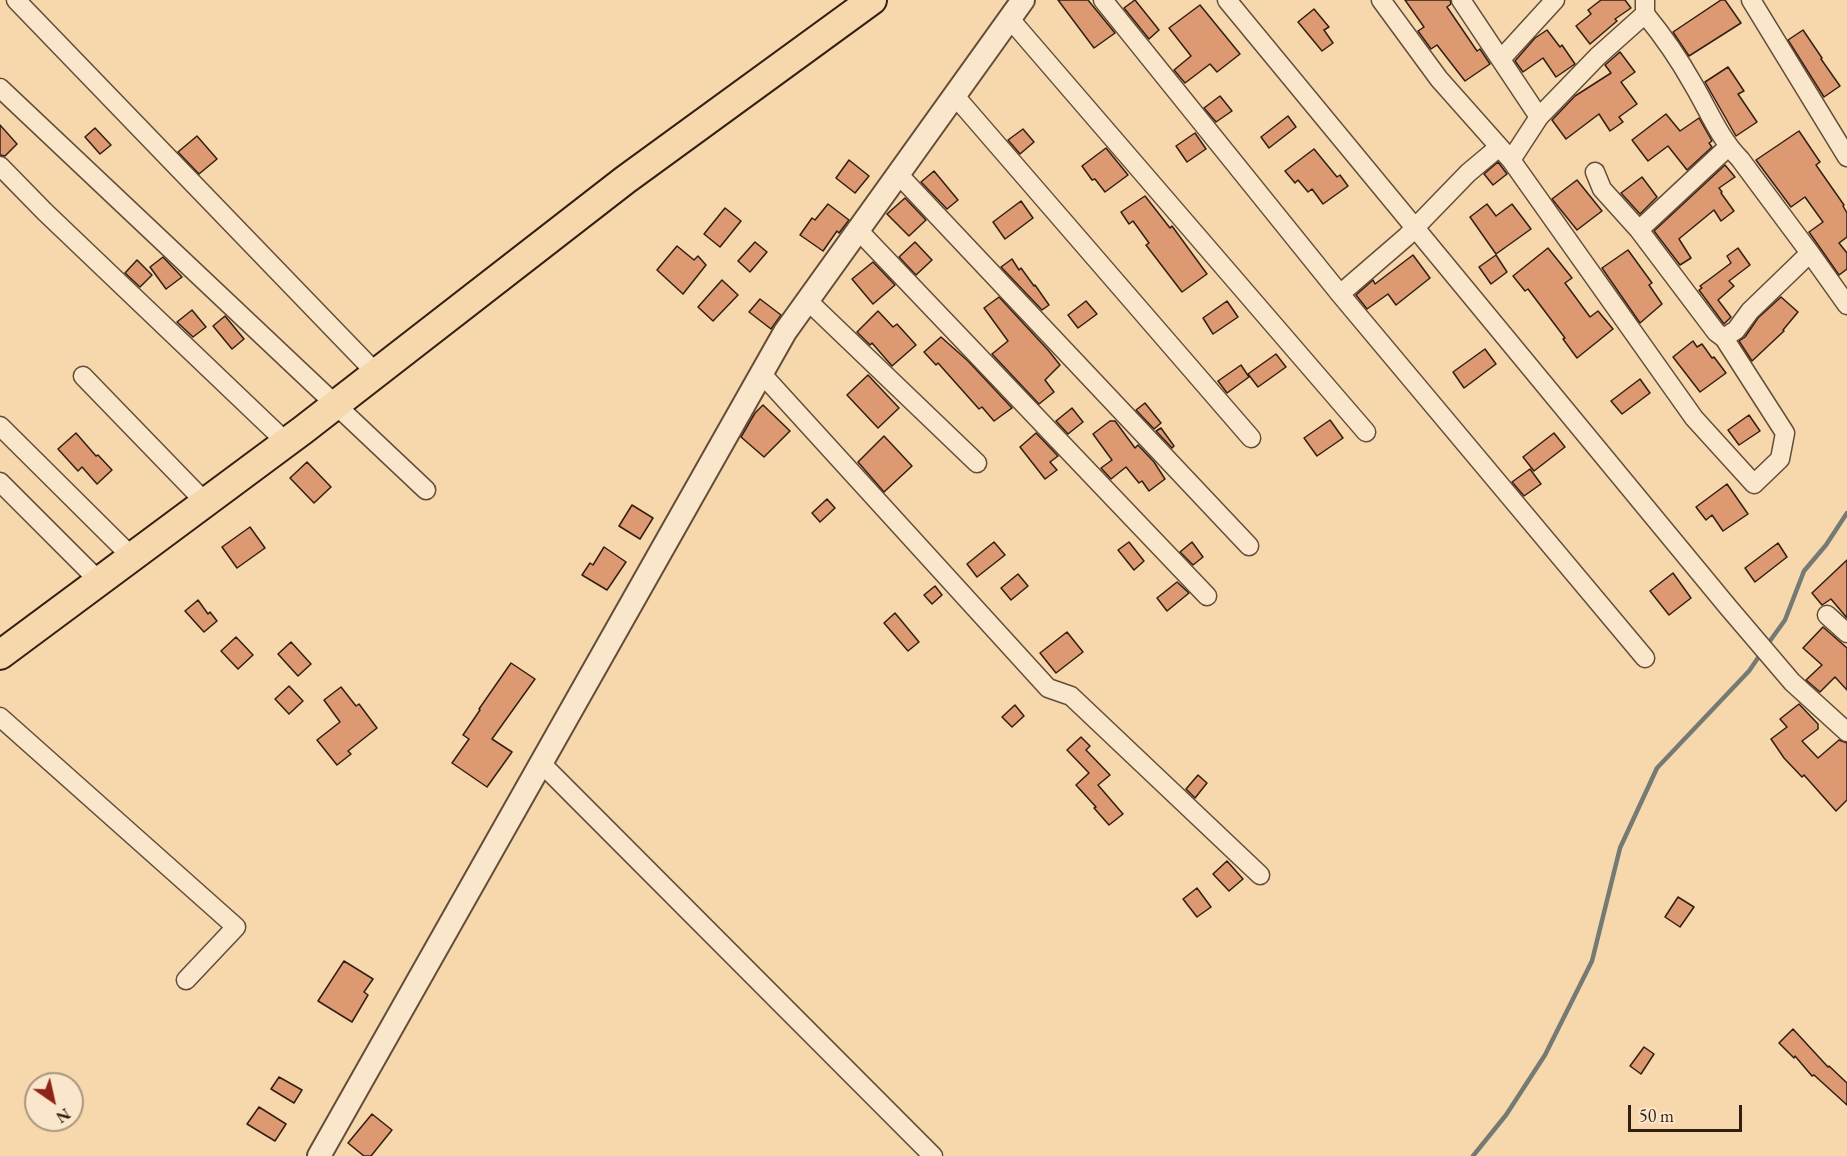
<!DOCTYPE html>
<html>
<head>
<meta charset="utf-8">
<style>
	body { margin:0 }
	#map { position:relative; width:1847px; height:1156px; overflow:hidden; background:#f7d8ad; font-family:"EB Garamond",serif }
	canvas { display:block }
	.north { position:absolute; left:24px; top:1072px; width:60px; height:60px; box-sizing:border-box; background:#fae6ca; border:2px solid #aa9680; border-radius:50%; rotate:146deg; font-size:16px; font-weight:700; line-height:24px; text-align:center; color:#321f12 }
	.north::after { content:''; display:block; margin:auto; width:21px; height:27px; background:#8f2418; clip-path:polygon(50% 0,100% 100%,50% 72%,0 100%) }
	.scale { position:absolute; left:1628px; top:1105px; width:114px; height:27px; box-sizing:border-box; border:3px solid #321f12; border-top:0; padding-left:8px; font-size:18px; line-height:21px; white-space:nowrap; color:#321f12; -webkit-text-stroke:4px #fae6ca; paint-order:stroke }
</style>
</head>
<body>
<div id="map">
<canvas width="1847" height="1156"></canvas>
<div class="north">N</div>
<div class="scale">50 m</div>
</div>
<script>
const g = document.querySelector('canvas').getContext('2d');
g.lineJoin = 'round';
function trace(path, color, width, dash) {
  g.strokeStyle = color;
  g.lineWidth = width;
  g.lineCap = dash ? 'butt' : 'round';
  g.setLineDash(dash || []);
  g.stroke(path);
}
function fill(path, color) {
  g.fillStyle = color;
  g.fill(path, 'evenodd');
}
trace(new Path2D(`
	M1767 645 1785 620 1804 571 1826 545 1847 513
	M1473 1156 1506 1115 1545 1055 1592 961 1620 848 1657 768 1749 671 1762 652`), '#757b73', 4.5);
const building = new Path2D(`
	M1058 0H1088L1115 33 1094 48Z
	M1135 0 1159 30 1149 39 1124 8Z
	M1405 0H1450L1451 4 1447 7 1477 51 1480 49 1490 64 1465 81 1437 45 1431 49 1418 31 1424 27Z
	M1601 0H1625L1631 8 1615 19 1617 21 1590 44 1576 26 1591 14 1588 10Z
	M1721 0H1725L1741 23 1689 56 1673 32Z
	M1200 5 1240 54 1217 72 1210 64 1185 83 1174 70 1191 56 1169 28Z
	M1314 9 1329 27 1324 30 1333 43 1322 51 1298 22Z
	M1547 30 1560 47 1562 45 1575 64 1556 77 1543 58 1523 72 1515 61 1535 38Z
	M1803 30 1822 58 1821 59 1840 86 1824 97 1788 40Z
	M1620 52 1635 72 1621 82 1637 104 1619 117 1623 122 1610 131 1599 114 1566 139 1552 120 1575 96 1611 73 1605 65Z
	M1728 67 1744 91 1738 94 1757 122 1736 136 1705 82Z
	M1220 96 1232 111 1216 122 1204 108Z
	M1666 114 1680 131 1699 118 1712 141 1709 143 1712 147 1687 170 1668 146 1648 161 1632 140Z
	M1288 116 1296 127 1269 148 1261 137Z
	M0 125 17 144 5 156 0 155Z
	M95 128 111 145 100 154 85 137Z
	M1023 129 1034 142 1020 154 1008 140Z
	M1799 131 1820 162 1816 165 1844 205 1843 206 1847 213V237L1839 243 1847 253V269L1839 275 1809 232 1823 222 1805 197 1791 207 1756 160Z
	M1195 133 1206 149 1187 162 1176 146Z
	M197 136 217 159 199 174 178 152Z
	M1106 148 1128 175 1105 192 1095 179 1092 180 1082 166Z
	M1314 149 1337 177 1340 175 1348 186 1323 204 1312 189 1308 192 1298 180 1295 183 1285 171Z
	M849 160 869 176 855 193 836 178Z
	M1498 162 1507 174 1493 185 1484 174Z
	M1725 165 1735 177 1719 188 1722 192 1721 193 1734 211 1721 221 1714 210 1680 238 1679 239 1691 258 1680 265 1654 231Z
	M934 171 958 200 947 209 921 182Z
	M1642 177 1657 197 1640 214 1621 193Z
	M1577 180 1602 211 1577 230 1552 199Z
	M1145 196 1170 228 1172 226 1207 274 1182 292 1146 245 1149 243 1133 221 1129 224 1121 212Z
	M905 198 926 220 909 236 887 214Z
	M1021 201 1033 218 1005 239 993 222Z
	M828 204 849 220 839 233 837 231 823 251 800 235 812 218 815 220Z
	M1487 204 1496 216 1512 204 1531 229 1496 254 1470 217Z
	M725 208 741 221 720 247 704 234Z
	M755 242 767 252 750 272 738 261Z
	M915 242 932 260 916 275 899 257Z
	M677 246 694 260 698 256 706 265 683 294 657 270Z
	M1548 248 1572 278 1565 283 1590 317 1598 311 1613 329 1577 358 1563 339 1565 338 1528 289 1525 291 1513 276Z
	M1738 248 1750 265 1729 281 1734 286 1718 300 1731 317 1724 324 1699 290 1702 288 1700 286 1711 278 1731 263 1727 256Z
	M1628 250 1652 283 1649 285 1662 304 1640 323 1602 268Z
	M1413 255 1430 278 1396 305 1388 294 1367 309 1356 295 1373 280 1375 284Z
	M1496 255 1507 272 1491 284 1479 267Z
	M163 257 182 277 166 289 150 267Z
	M1012 259 1019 270 1021 268 1034 286 1035 285 1049 305 1042 310 1001 267Z
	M137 260 152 275 140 287 125 273Z
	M873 262 895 285 873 304 852 279Z
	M722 280 738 295 713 321 698 307Z
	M999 297 1048 350 1060 365 1045 380 1054 392 1039 404 992 354 1008 341 984 308Z
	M1781 297 1798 312 1783 330 1784 331 1752 361 1739 341 1745 337 1758 318Z
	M760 299 781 315 771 329 749 312Z
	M1086 301 1097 314 1078 328 1068 315Z
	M1227 301 1238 317 1213 334 1203 318Z
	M192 310 206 327 193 337 177 322Z
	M878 311 893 327 897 324 916 345 892 366 872 343 870 345 857 332Z
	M225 316 244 339 232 349 213 326Z
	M941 337 968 361 1012 408 994 421 982 407 979 409 938 363 936 365 924 352Z
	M1693 341 1697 347 1702 344 1712 358 1714 357 1726 373 1700 392 1673 357Z
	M1485 349 1496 364 1464 388 1453 372Z
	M1276 354 1286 367 1258 387 1248 374Z
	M1241 365 1249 377 1227 393 1218 381Z
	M868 375 899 408 878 428 847 395Z
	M1640 379 1650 393 1622 414 1611 401Z
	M1145 403 1161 423 1154 429 1136 410Z
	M763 405 790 431 764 457 741 437 755 413Z
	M1072 408 1083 422 1068 434 1056 421Z
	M1749 415 1760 431 1739 445 1728 430Z
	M1330 420 1343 438 1317 456 1304 438Z
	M1110 421H1115L1135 448 1138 445 1154 462 1165 479 1149 491 1142 481 1139 483 1126 467 1111 479 1101 468 1112 460 1093 434Z
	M1161 428 1174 446 1172 448 1156 431Z
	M76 433 96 456 98 455 112 470 97 484 82 467 78 471 58 449Z
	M1036 433 1058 456 1050 462 1057 470 1045 479 1020 447Z
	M1554 433 1565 447 1534 471 1523 457Z
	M884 436 912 466 884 492 858 462Z
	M307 462 331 487 314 503 290 478Z
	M1530 469 1541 484 1524 496 1512 482Z
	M1727 484 1748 514 1723 531 1712 515 1706 520 1696 507Z
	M827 499 835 508 820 522 812 513Z
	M632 505 653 518 640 539 619 526Z
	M250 527 265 548 237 568 222 547Z
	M994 542 1005 555 977 577 967 564Z
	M1129 542 1144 561 1134 570 1118 550Z
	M1192 542 1203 557 1193 565 1180 552Z
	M1778 543 1787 557 1755 582 1745 568Z
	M604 547 626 562 607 590 582 575 590 563 593 565Z
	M1847 560V618L1831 599 1822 605 1812 593Z
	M1673 573 1691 598 1669 615 1650 591Z
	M1018 574 1028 586 1011 600 1001 588Z
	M1177 582 1189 593 1167 611 1157 598Z
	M935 586 942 595 932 604 924 595Z
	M198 600 208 614 210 612 217 621 204 632 185 611Z
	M895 613 919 642 908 651 884 623Z
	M1823 627 1847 648V690L1835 677 1820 692 1806 680 1822 665 1803 648Z
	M1067 632 1083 652 1056 673 1040 653Z
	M236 637 253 655 238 669 221 651Z
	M291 642 311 664 298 676 278 654Z
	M511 663 535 679 492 739 512 752 487 787 452 763 469 739 463 735 480 710 479 709Z
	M289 686 303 701 289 714 275 699Z
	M341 687 356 706 359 704 377 728 348 751 351 754 337 765 317 740 340 722 324 700Z
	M1799 704 1818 724V729L1802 741 1818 758 1839 740 1847 743V800L1836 811 1804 775 1802 777 1784 758 1771 739 1787 727 1780 719Z
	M1015 705 1024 716 1012 727 1002 717Z
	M1081 737 1090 746 1086 750 1110 775 1098 785 1123 814 1109 825 1094 808 1096 807 1076 785 1089 773 1067 750Z
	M1198 775 1207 783 1195 798 1186 789Z
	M1227 861 1243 879 1229 891 1213 874Z
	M1197 888 1211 907 1197 917 1183 899Z
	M1678 897 1694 907 1680 927 1665 917Z
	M344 961 373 979 364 992 368 995 352 1022 318 1001Z
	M1793 1029 1828 1067 1829 1066 1847 1083V1105L1814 1075 1812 1076 1795 1056 1794 1058 1779 1043Z
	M1644 1047 1654 1054 1641 1074 1630 1066Z
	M279 1077 302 1090 294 1103 271 1089Z
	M259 1107 286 1124 275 1141 247 1124Z
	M372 1114 392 1130 371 1156H364L348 1143Z`);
fill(building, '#dc9972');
trace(building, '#321f12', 1.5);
const minor = new Path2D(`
	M16 0 376 373
	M1103 0 1340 294 1645 658
	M1227 0 1728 607 1792 682 1847 732
	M1381 0 1439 79 1511 160 1694 418 1754 484 1780 459 1785 433 1724 338 1716 332 1639 230 1602 189 1595 172
	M1461 0 1539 117
	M1751 0 1847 157
	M1645 14C1663 36 1679 59 1693 84 1708 109 1719 138 1740 159L1810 253 1847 305
	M1010 19 1366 432
	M1501 59 1555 0
	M0 88 426 490
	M955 96 1251 438
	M1511 160 1539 117 1598 56 1645 14V0
	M0 166 45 212 286 442
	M898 174 1249 546
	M858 230 1207 596
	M1639 230 1728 147
	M1340 294 1406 237 1468 173 1499 147
	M807 300 977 463
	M1724 338 1736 330 1750 311 1810 253
	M761 373 1048 688 1071 696 1260 875
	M83 376 205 502
	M0 426 132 557
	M0 482 99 581
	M1827 615 1847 633
	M0 717 236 927 186 980
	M541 763 933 1156`);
const tertiary = new Path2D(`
	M319 1156 785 332 1023 0`);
const primary = new Path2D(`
	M0 655 303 430 625 180 872 0`);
trace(minor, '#634d39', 21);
trace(tertiary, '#634d39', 26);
trace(primary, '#321f12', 32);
trace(minor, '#fae6ca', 18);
trace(tertiary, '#fae6ca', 22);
trace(primary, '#f7d8ad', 28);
</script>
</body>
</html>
